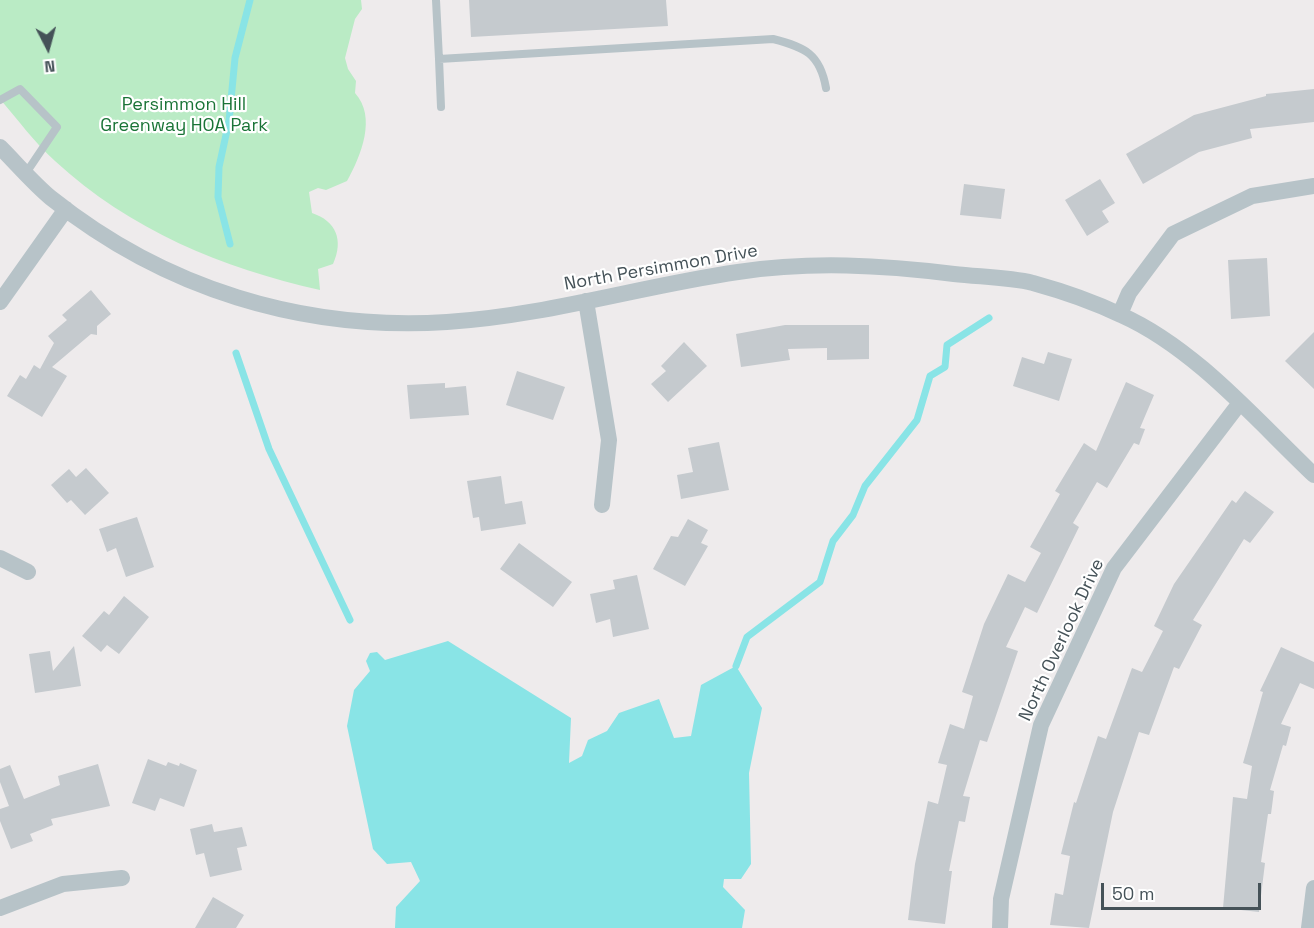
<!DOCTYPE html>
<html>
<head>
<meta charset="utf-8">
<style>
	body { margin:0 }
	#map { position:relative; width:1314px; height:928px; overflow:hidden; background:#eeebec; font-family:"Space Grotesk",sans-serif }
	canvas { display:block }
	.north { position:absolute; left:18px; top:18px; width:60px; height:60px; -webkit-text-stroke:4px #fff; paint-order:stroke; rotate:174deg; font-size:16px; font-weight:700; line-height:24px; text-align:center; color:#455258 }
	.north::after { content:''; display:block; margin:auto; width:21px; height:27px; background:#455258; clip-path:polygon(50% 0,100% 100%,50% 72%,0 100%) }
	.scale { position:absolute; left:1101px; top:883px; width:160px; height:27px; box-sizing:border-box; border:3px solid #455258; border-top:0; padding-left:8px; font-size:18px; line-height:21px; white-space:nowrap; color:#455258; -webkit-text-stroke:4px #fff; paint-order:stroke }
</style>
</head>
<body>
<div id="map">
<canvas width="1314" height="928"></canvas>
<div class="north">N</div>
<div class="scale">50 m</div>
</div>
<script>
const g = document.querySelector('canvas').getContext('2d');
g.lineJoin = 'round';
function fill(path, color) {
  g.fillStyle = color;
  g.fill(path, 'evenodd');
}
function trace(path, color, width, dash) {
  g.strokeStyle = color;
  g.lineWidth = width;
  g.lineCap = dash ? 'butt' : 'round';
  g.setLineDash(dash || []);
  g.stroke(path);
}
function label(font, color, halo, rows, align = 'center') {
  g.font = font + ' "Space Grotesk",sans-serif';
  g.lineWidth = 4.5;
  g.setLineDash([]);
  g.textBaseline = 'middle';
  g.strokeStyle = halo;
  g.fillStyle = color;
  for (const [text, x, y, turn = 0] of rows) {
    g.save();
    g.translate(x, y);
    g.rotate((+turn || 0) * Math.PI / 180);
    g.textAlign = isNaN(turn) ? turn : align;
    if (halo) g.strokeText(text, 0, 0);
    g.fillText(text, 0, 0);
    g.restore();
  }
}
fill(new Path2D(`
	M0 0H361L362 9 355 19 345 58 348 69 356 81 355 93C377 117 361 156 347 181L326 190 318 188 309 192 312 213C336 221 344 240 333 264L318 269 320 290C222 268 130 230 55 161 35 143 18 120 0 99Z`), '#baebc5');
fill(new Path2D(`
	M448 641 571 718 569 763 582 756 588 740 607 731 619 713 659 699 674 738 691 736 701 685 736 666 762 708 749 773 751 864 741 879H724L723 887 745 910 742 928H395L396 907 420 881 411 862 387 864 373 849 347 726 354 690 370 671 366 661 370 653 377 652 385 660Z`), '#89e4e6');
trace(new Path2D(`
	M230 244 218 197 219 167 229 121 235 58 250 0
	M236 353 269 449 350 620
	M736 666 747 637 820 582 833 541 853 515 865 486 917 420 930 376 945 367 947 345 989 318`), '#89e4e6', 7);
fill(new Path2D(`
	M469 0H666L668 26 471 37Z
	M1314 89V122L1250 129 1252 138 1199 152 1143 184 1126 154 1194 115 1266 96V94Z
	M1100 179 1115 203 1102 211 1109 222 1087 236 1065 200Z
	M964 184 1005 189 1001 219 960 215Z
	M1267 258 1270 316 1231 319 1228 260Z
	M91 290 111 314 97 326V335L91 334 52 367 67 376 42 417 7 396 20 375 26 379 34 365 40 369 54 343 48 336 67 320 62 315Z
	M785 325H869V359L827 360V348L788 349 790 360 741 367 736 334Z
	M1314 332V389L1285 361Z
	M684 342 707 366 668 402 651 384 666 371 661 366Z
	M1048 352 1072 359 1059 401 1013 386 1022 357 1044 364Z
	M517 371 565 387 553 420 506 405Z
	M1126 382 1154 395 1140 428 1145 429 1139 445 1134 443 1107 488 1097 482 1073 523 1079 527 1037 613 1025 607 1006 647 1018 651 987 742 980 740 963 796 970 797 965 822 959 821 949 871H952L945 924 908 920 915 864 928 801 938 804 947 765 938 763 950 724 964 729 973 696 962 692 984 624 1008 574 1025 582 1041 553 1030 547 1060 494 1055 491 1084 443 1096 451Z
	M445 383V388L466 386 469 415 410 419 407 385Z
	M719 442 729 490 681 499 677 475 693 472 688 448Z
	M86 468 109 493 85 515 71 500 67 503 51 485 69 469 76 477Z
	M501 476 505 504 522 501 526 524 481 531 479 517 473 518 467 481Z
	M1245 491 1274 512 1250 543 1244 539 1193 620 1202 625 1179 669 1174 667 1149 735 1139 732 1113 812 1089 928 1050 925 1055 893 1063 895 1070 856 1061 854 1074 802 1076 803 1098 736 1106 739 1132 668 1142 672 1163 631 1154 626 1174 584 1232 500 1236 503Z
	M137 517 154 567 126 577 116 548 107 552 99 529Z
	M688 519 708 530 701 543 708 546 685 586 653 569 671 536 678 537Z
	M519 543 572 582 553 607 500 569Z
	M637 575 649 629 613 637 610 619 596 623 590 594 615 589 613 580Z
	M124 596 149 617 119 654 107 645 101 652 82 636 104 611 109 615Z
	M74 646 81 686 35 693 29 654 50 651 53 671Z
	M1281 647 1314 662V689L1300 683 1281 724 1291 727 1286 746 1283 745 1270 790 1274 791 1271 814H1268L1261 862 1265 863 1259 912 1223 908 1233 797 1247 799 1252 766 1243 763 1263 692 1260 691Z
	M148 759 166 766 168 762 179 766 180 763 197 770 184 807 160 798 155 811 132 803Z
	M98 764 110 806 51 819 53 825 30 834 33 841 11 849 0 821V809L9 806 0 782V769L10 765 24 799 60 785 58 776Z
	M212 824 214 832 242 827 247 846 237 848 242 870 210 877 204 853 196 855 190 829Z
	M213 897 244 915 236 928H195Z`), '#c5cace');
trace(new Path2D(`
	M436 0 439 59
	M0 100 20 89 57 127 26 173
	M441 107 439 59 773 39C805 47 820 54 826 88`), '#b7c3c8', 8);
trace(new Path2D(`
	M0 147C17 164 33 183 51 198 165 289 302 331 447 322 545 316 641 286 738 272 811 261 882 265 954 274 980 277 1008 277 1033 283 1062 291 1094 302 1121 315 1195 348 1256 420 1314 475
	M586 301 609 440 602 505
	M0 302 66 209
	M1120 314 1129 293 1173 234 1252 196 1314 186
	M0 558 28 572
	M0 908 63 884 122 878
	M1000 928 1001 899 1041 725 1114 568 1239 404
	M1309 928 1314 888`), '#b7c3c8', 16);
label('18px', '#1a7437', '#fff', [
	["Persimmon Hill",184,105],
	["Greenway HOA Park",184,126]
]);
label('18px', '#455258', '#fff', [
	["North Persimmon Drive",661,268,-10],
	["North Overlook Drive",1062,640,-65]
]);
</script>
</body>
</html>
